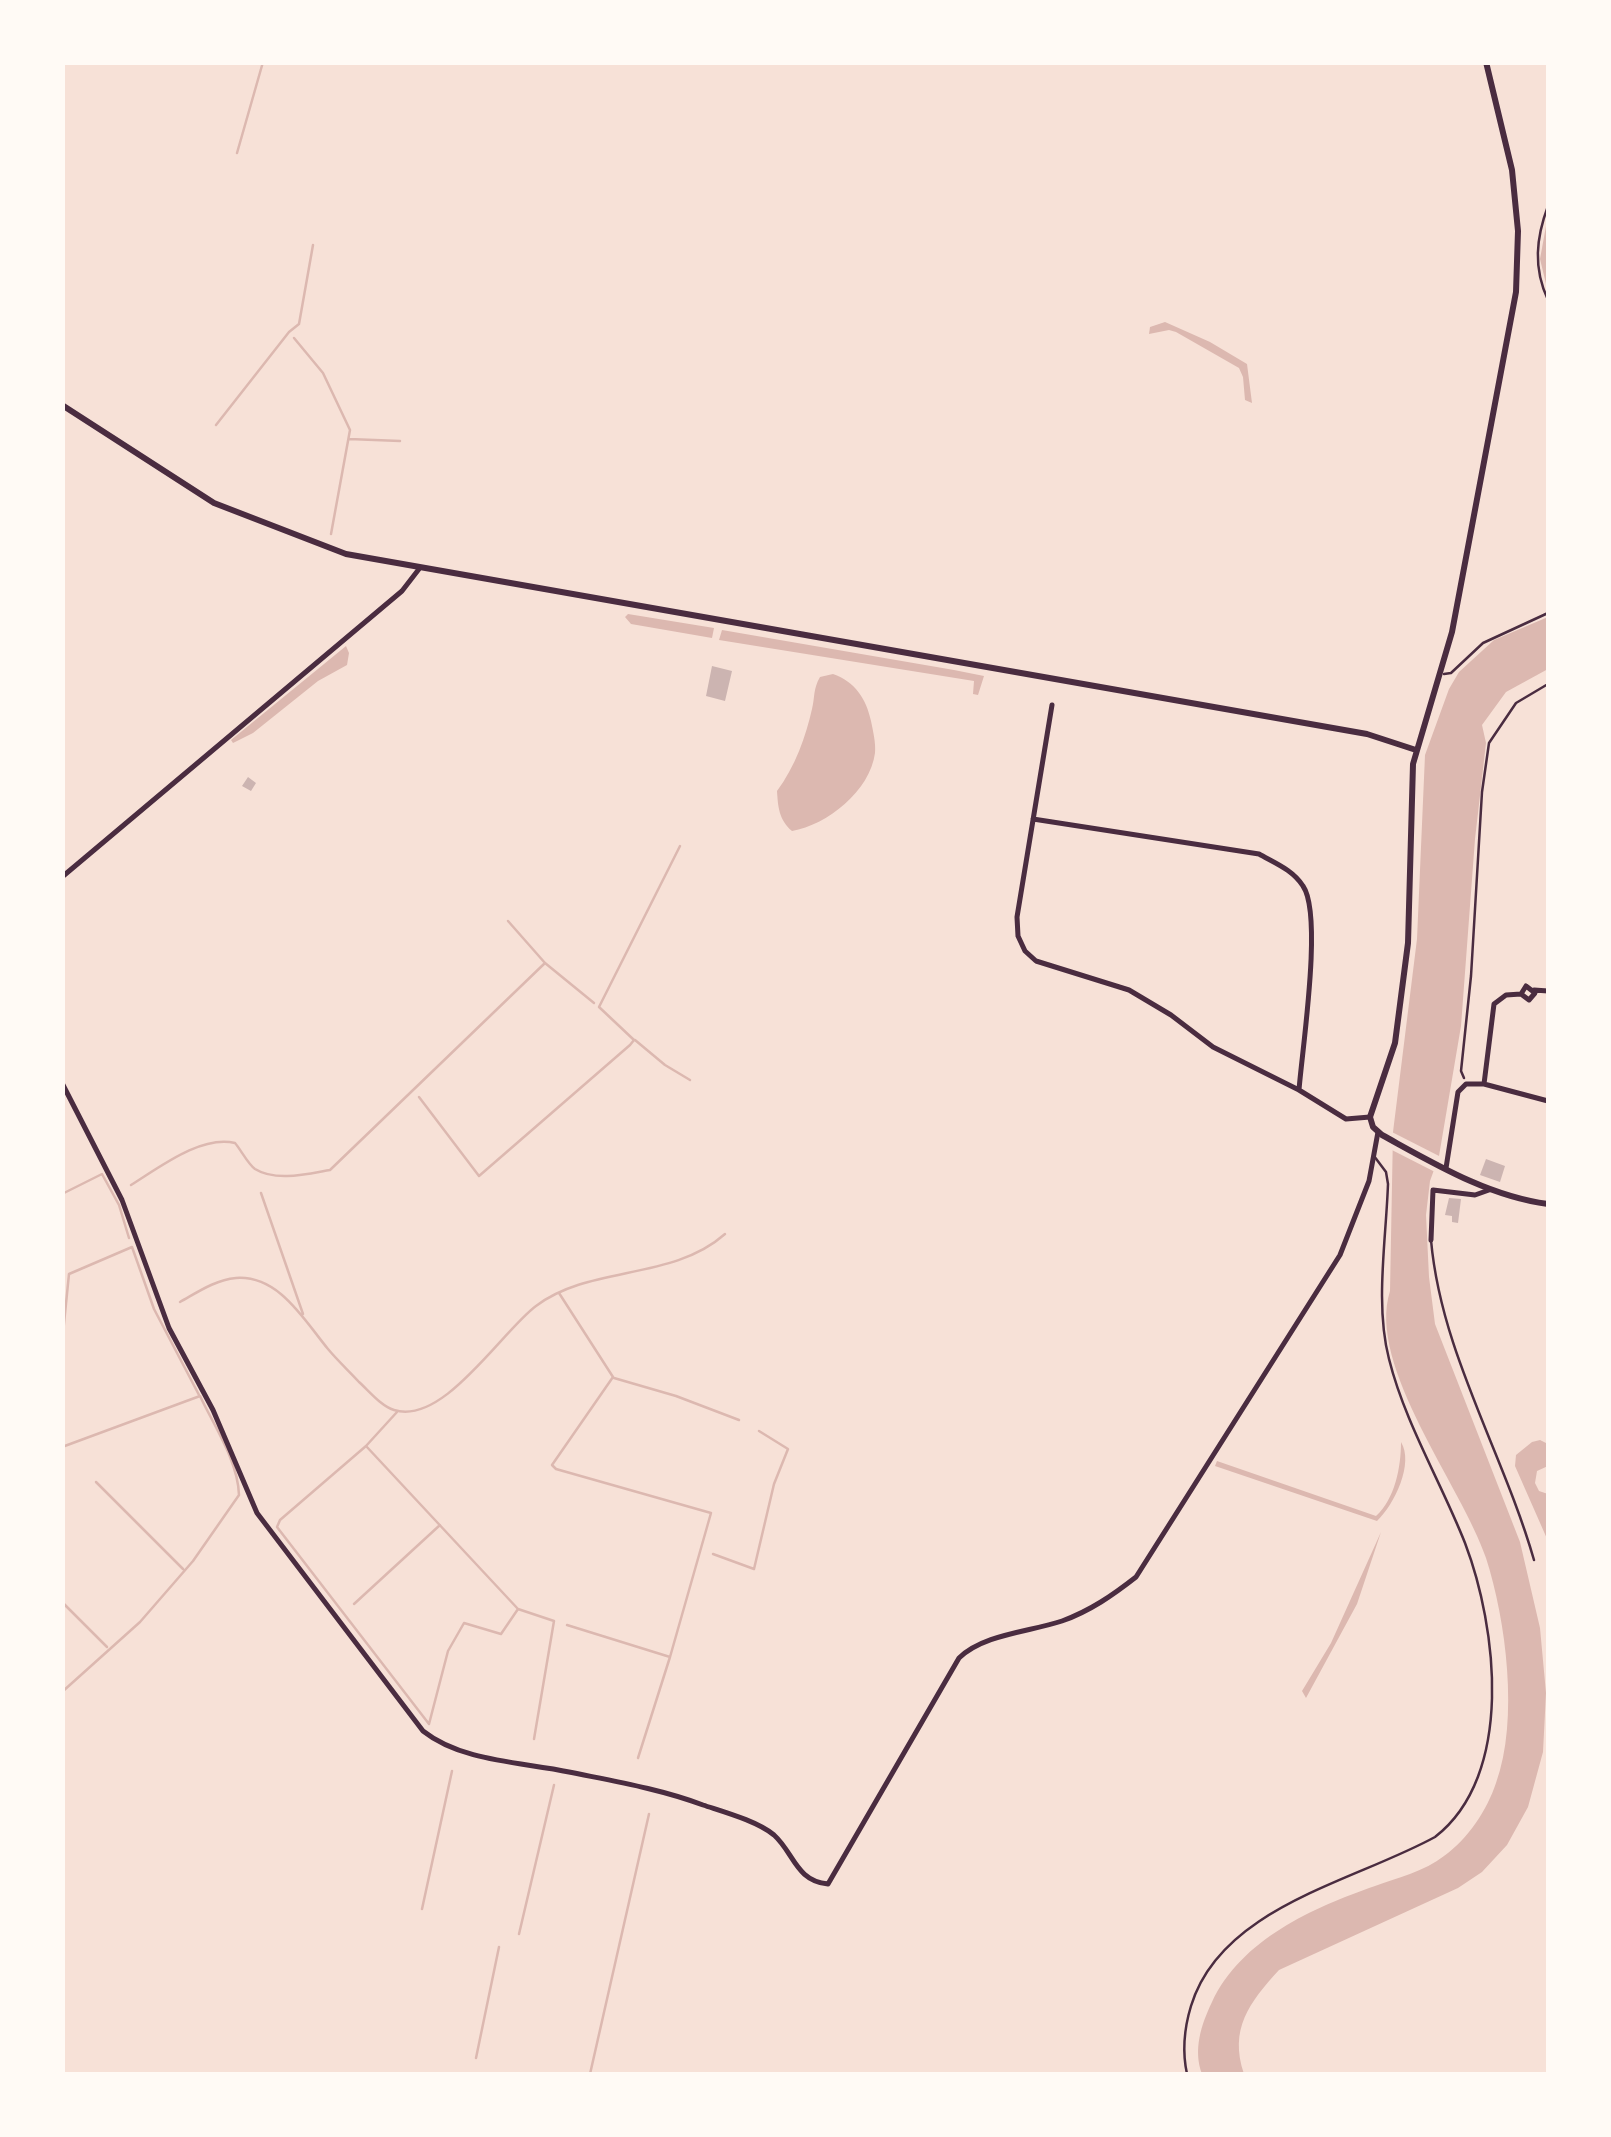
<!DOCTYPE html>
<html>
<head>
<meta charset="utf-8">
<style>
	body { margin:0 }
	#map { position:relative; width:1611px; height:2137px; overflow:hidden; background:#f7e1d7; font-family:Bitter,serif }
	canvas { display:block }
	.frame { position:absolute; inset:0; border:65px solid #fffaf5; pointer-events:none }
</style>
</head>
<body>
<div id="map">
<canvas width="1611" height="2137"></canvas>
<div class="frame"></div>
</div>
<script>
const g = document.querySelector('canvas').getContext('2d');
g.lineJoin = 'round';
function fill(path, color) {
  g.fillStyle = color;
  g.fill(path, 'evenodd');
}
function trace(path, color, width, dash) {
  g.strokeStyle = color;
  g.lineWidth = width;
  g.lineCap = dash ? 'butt' : 'round';
  g.setLineDash(dash || []);
  g.stroke(path);
}
fill(new Path2D(`
	M1548 215V292L1540 259Z
	M1165 322 1210 342 1247 364 1252 403 1245 400 1243 377 1239 368 1176 332 1169 330 1149 334 1150 327Z
	M628 614 714 628 712 638 631 624 625 617Z
	M1548 617V669L1506 692 1482 725 1486 743 1475 839 1461 1026 1439 1156 1430 1181 1426 1215 1429 1277 1435 1324 1520 1542 1540 1628 1546 1693 1543 1752 1528 1807 1507 1845 1482 1872 1458 1888 1279 1970C1249 2003 1229 2029 1244 2074H1202C1193 2050 1201 2025 1212 2002 1242 1939 1312 1908 1375 1886 1397 1878 1425 1871 1444 1856 1468 1839 1487 1810 1496 1783 1519 1720 1506 1620 1486 1558 1462 1486 1366 1366 1390 1291L1393 1132 1417 939 1425 755 1449 689 1459 672 1494 640Z
	M722 630 954 670 984 676 978 695 973 694 974 681 719 640Z
	M346 646 349 653 347 665 318 681 253 733 233 743 231 740Z
	M833 674C855 682 866 698 871 721 873 731 876 743 875 753 870 791 827 825 792 831 779 820 778 807 777 791 795 767 806 736 812 709 815 697 813 689 820 677Z
	M1540 1440 1546 1443 1548 1466 1537 1471 1535 1483 1539 1491 1548 1494V1541L1515 1466 1516 1455 1532 1442Z
	M1401 1442C1414 1463 1395 1504 1377 1521L1215 1466 1217 1461 1376 1516C1395 1499 1401 1467 1401 1442Z
	M1381 1532 1357 1604 1306 1698 1302 1691 1331 1643Z`), '#dcb8b0');
fill(new Path2D(`
	M1388 1130 1443 1158 1437 1173 1388 1148Z`), '#f7e1d7');
trace(new Path2D(`
	M237 153 263 62
	M294 338 323 373 350 430 331 534
	M216 425 289 332 299 324 313 245
	M349 439 400 441
	M545 963 594 1003
	M635 1040 665 1065 690 1080
	M419 1097 479 1176 630 1045 634 1040 599 1007 680 846
	M131 1185C160 1167 201 1135 235 1143 241 1150 248 1164 255 1169 276 1182 307 1174 330 1170L545 963 508 921
	M261 1193 303 1314
	M62 1194 102 1174 119 1205 129 1238
	M559 1293 613 1377 552 1465 556 1469 711 1513 670 1657
	M180 1302C198 1292 215 1280 236 1278 279 1275 304 1320 328 1349 337 1360 349 1371 359 1382 369 1391 381 1406 394 1410 443 1426 502 1331 536 1306 590 1265 672 1281 725 1234
	M62 1343 69 1274 132 1247 154 1309 199 1395
	M614 1378 676 1396 739 1420
	M397 1412 366 1446 518 1609 554 1621 534 1739
	M366 1446 280 1520 277 1527 429 1724 448 1651 464 1623 501 1634 518 1609
	M62 1447 200 1396C214 1426 238 1461 239 1495L193 1561 140 1622 62 1692
	M96 1482 183 1569
	M713 1554 754 1569 774 1484 788 1449 759 1431
	M62 1602 107 1647
	M354 1604 440 1525
	M567 1625 670 1657 638 1758
	M422 1909 452 1771
	M519 1934 554 1785
	M476 2058 499 1947
	M590 2074 649 1814`), '#dcb8b0', 2.5);
fill(new Path2D(`
	M712 666 732 671 725 701 706 696Z
	M248 777 256 783 251 791 242 786Z
	M1486 1159 1505 1166 1500 1182 1480 1175Z
	M1449 1198 1461 1199 1458 1223 1452 1222V1216L1445 1215Z`), '#ccb4b1');
trace(new Path2D(`
	M1464 1078 1461 1071 1471 976 1482 792 1489 743 1516 703 1548 684`), '#4a2c40', 2.5);
trace(new Path2D(`
	M1548 206C1536 238 1533 268 1548 300
	M1444 674 1451 673 1483 643 1548 613
	M1431 1240C1441 1353 1503 1452 1534 1560
	M1187 2074C1182 2051 1184 2029 1191 2006 1221 1907 1353 1882 1435 1837 1515 1775 1497 1627 1465 1543 1441 1482 1405 1423 1389 1359 1375 1305 1386 1241 1388 1184L1386 1172 1374 1156`), '#4a2c40', 2.5);
trace(new Path2D(`
	M1052 705 1017 917 1018 936 1025 951 1036 961 1129 990 1171 1015 1213 1047 1299 1090 1346 1119 1370 1117
	M1033 819 1259 854C1275 863 1293 870 1303 886 1323 915 1302 1050 1299 1090
	M62 877 402 591 419 569
	M1534 990 1548 991
	M62 1083 122 1200 169 1328 213 1410 257 1513 423 1731C462 1762 523 1762 569 1772 613 1781 661 1789 703 1805 724 1812 757 1821 774 1835 794 1853 796 1881 828 1884L959 1658C984 1634 1029 1632 1062 1621 1090 1611 1113 1595 1136 1577L1340 1255 1369 1181 1378 1132
	M1484 1084 1494 1004 1506 995 1521 994 1526 986 1535 993 1529 1000 1521 994
	M1446 1168 1458 1092 1466 1084H1484L1548 1101
	M1431 1240 1433 1190 1475 1195 1489 1190`), '#4a2c40', 5);
trace(new Path2D(`
	M1486 62 1512 170 1518 231 1516 292 1452 632 1413 764 1408 943 1395 1043 1370 1117 1373 1127 1382 1135C1435 1164 1488 1196 1548 1204
	M62 405 214 503 346 554 1367 734 1416 750`), '#4a2c40', 6);
</script>
</body>
</html>
